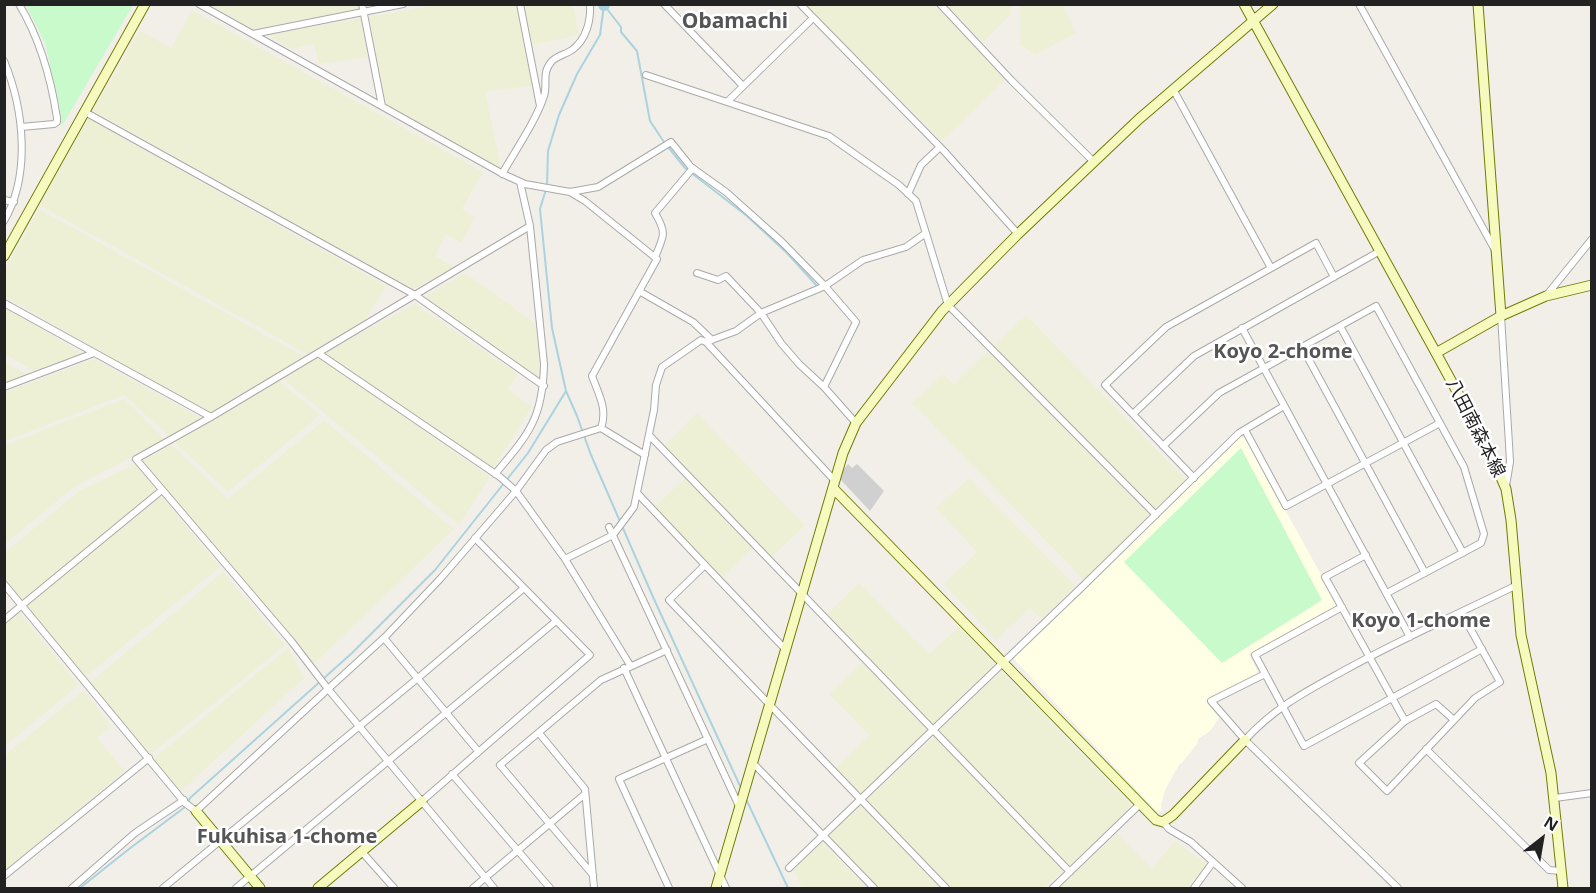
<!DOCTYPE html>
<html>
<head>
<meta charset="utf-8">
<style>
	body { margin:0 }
	#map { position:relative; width:1596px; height:893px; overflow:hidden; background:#f2efe9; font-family:"Noto Sans",sans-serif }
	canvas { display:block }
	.frame { position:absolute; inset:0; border:6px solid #222; pointer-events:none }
	.north { position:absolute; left:1512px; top:809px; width:60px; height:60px; -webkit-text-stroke:4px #fff; paint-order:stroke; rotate:31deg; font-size:16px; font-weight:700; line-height:24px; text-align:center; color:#222 }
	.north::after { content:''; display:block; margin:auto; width:21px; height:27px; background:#222; clip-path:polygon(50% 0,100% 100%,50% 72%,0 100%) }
</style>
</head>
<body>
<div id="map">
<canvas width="1596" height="893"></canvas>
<div class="frame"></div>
<div class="north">N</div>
</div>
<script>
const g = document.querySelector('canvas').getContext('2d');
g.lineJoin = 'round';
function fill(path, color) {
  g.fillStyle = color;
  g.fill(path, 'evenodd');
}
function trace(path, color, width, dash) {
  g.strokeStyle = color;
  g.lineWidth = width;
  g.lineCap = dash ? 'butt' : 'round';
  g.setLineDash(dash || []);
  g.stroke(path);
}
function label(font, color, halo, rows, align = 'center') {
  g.font = font + ' "Noto Sans","Noto Sans JP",sans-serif';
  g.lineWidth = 5;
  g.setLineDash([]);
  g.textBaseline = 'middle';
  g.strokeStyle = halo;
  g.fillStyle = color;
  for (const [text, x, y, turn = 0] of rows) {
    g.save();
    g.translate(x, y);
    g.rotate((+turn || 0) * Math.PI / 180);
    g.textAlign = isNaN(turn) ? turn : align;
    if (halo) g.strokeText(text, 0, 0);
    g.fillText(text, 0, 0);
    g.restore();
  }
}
fill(new Path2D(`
	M1241 437H1245L1336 602V607L1249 654 1258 672 1256 676 1209 700 1208 704 1219 718 1210 731 1198 739 1197 744 1181 764 1180 763 1165 790 1161 805 1162 811H1156L1012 657Z`), '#ffffe5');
fill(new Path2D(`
	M848 464 852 468 857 464 884 491 870 511 840 479 843 470Z`), '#d0d0d0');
fill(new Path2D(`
	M358 5 359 9 253 29 210 5Z
	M435 5H517L534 85 485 92 501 168 386 105 369 17Z
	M523 5H573L579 35 533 45Z
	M806 5H934L1006 79 942 141Z
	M947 5H1011V14L983 42Z
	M1020 5H1063L1076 33 1035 55 1020 45Z
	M192 10 483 172 462 209 475 217 461 243 446 234 435 256 454 267 412 290 93 111 140 30 171 48Z
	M361 18 368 57 319 64 314 44 292 49 268 35Z
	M88 118 386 286 364 322 309 355 39 205Z
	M39 209 305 357 210 414 5 297V269Z
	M465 273 535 323 541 380 421 299Z
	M415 304 518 374 508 389 532 407 493 469 323 353Z
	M5 307 85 355 37 373 5 354Z
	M1026 315 1186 480 1084 580 912 403 943 374 954 384Z
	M318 356 490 477 459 525 282 378Z
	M94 359 203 419 170 437 124 395 5 441V392Z
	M5 362 28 375 5 384Z
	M278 380 320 415 228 492 175 442Z
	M124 399 165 440 74 487 5 544V445Z
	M697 413 805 525 770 559 664 446Z
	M324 420 454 529 313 665 141 461 172 445 228 499Z
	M135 464 157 490 22 602 5 582 4 553 79 491Z
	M687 477 754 547 720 579 653 508Z
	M969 478 1076 586 1041 619 1030 608 996 640 944 584 977 552 936 508Z
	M160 494 220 567 85 677 26 605Z
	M223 572 285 645 149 756 89 683Z
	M859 583 929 654 959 627 995 665 932 727 826 615Z
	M18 611 79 685 5 746V623Z
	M288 648 304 678 179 793 152 760Z
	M862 663 928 730 860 796 834 770 869 735 829 694Z
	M1001 671 1132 806 1068 867 937 731Z
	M84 690 111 726 97 738 125 771 5 870V755Z
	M935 736 1064 869 1044 888H948L864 802Z
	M860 804 941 888H879L827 836Z
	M1117 833 1152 868 1175 841 1207 864 1190 888H1060Z
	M822 842 867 888H802L794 870Z`), '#eef0d5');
fill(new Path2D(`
	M26 5H133L62 126 59 103 45 43Z
	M1241 448 1322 600 1222 663 1124 562Z`), '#c8facc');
trace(new Path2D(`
	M604 5 600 35 577 74 559 115 548 151 547 186 540 209 552 328 566 391 577 416 591 455 653 597 741 788
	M604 5 621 27V32L637 51 650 121 664 142 685 168 747 216 787 253 817 286
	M746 799 788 888
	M188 802 190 798 352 653 435 570 528 453 566 391
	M80 888 129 849 185 807`), '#aad3df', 2);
trace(new Path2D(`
	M604 5V4`), '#aad3df', 12);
const street = new Path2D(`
	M19 4C40 39 51 78 57 118V122L54 124 21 127
	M199 4 503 174 525 184 570 192 598 187 671 142 691 167 726 192 782 242 825 286 856 322 824 387 856 423
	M362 4 382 106
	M520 4 540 106
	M664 4 743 86
	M800 4 944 151 1018 234
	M940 4 1012 81 1094 162
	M1359 4 1495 250
	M253 34 403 4
	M4 61C24 109 31 175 4 221
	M646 75 829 136 899 185 916 201 948 305 1156 515
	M1173 89 1271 268
	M727 102 813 18
	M85 112 415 295 544 386
	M502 174C515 151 536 121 544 96 548 84 541 73 552 61 557 56 566 54 572 50 586 40 591 21 590 4
	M908 194 921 165 940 147
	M4 200 14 202
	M655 257C664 236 667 233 655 213L693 168
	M697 273 718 280 726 276 761 313 781 343 799 364 824 387
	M639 291 693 322 712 340
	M1546 296 1592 239
	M4 303 211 417
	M1501 316 1509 444 1510 462 1506 486
	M1340 326 1463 553
	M1242 328 1410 637
	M706 342 835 481
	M1302 347 1425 573
	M318 353 500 477 516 491 565 559 630 665
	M4 387 94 353
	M1133 414 1194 356 1380 251
	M601 428 645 455
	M1245 430 1286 506 1440 423
	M649 435 1070 872
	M1163 446 1219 393 1376 306 1464 467 1484 534 1481 543 1387 593
	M495 474C529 434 543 418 544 364L530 226 520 182
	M1194 478 1105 385 1166 327 1316 243 1334 277
	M638 494 705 565
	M609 527 739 806
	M1366 555 1325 577 1405 721
	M565 559 613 535 634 507 654 410 656 385 662 367 701 340 706 342 736 331 761 313 825 286 863 260 906 247 926 233
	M4 584 185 803 196 811 328 689 292 642 136 459 211 417 530 226
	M1342 607 1255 655 1304 746 1482 649
	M4 620 162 490
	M384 638 478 751
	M786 650 705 565 669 600 946 888
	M624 668 726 888
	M1265 674 1211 701 1245 740 1398 888
	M1454 720 1436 704 1405 721 1359 763 1387 791 1475 698 1500 682 1461 612
	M539 733 585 789 594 888
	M1245 740C1275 707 1307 691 1345 670 1401 639 1460 613 1517 585
	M1426 749 1549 870 1561 871
	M753 763 874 888
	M452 774 550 888
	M1555 798 1592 793
	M422 801 590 655 475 538
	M1163 822 1169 829 1191 842 1242 888
	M362 852 394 888
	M789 868 1083 586 1239 433 1284 406
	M593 875 500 765 601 680 667 650
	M4 876 149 758
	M72 888 135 833 184 800
	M163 888 418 678 524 588
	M236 888 556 621
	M473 888 585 794
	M494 888 328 689 385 637 441 578 516 491 546 450 557 442 601 428C608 409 598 393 592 376L657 259 585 201 570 192
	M669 888 619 779 708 739
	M1053 888 1139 805
	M1194 888 1213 862`);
const secondary = new Path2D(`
	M1244 4 1436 353 1490 452 1506 489 1511 520 1521 635 1551 773 1563 888
	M1478 4 1501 316
	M4 256 145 4
	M1436 353 1501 316 1546 296 1592 285
	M833 488 1156 820 1163 822 1173 815 1245 740
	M196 811 260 888
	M318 888 422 801
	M716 888 843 453 856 423 942 311 1018 234 1139 119 1273 4`);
trace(street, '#a9a9a9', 8);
trace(secondary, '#707d05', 11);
trace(street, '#fff', 6);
trace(secondary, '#f7fabf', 9);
label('18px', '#222', '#fff', [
	["八田南森本線",1475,428,63]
]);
label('bold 20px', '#555', '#fff', [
	["Koyo 2-chome",1283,352],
	["Koyo 1-chome",1421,621],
	["Fukuhisa 1-chome",287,837]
]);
label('bold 21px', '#555', '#fff', [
	["Obamachi",735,22]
]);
</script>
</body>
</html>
